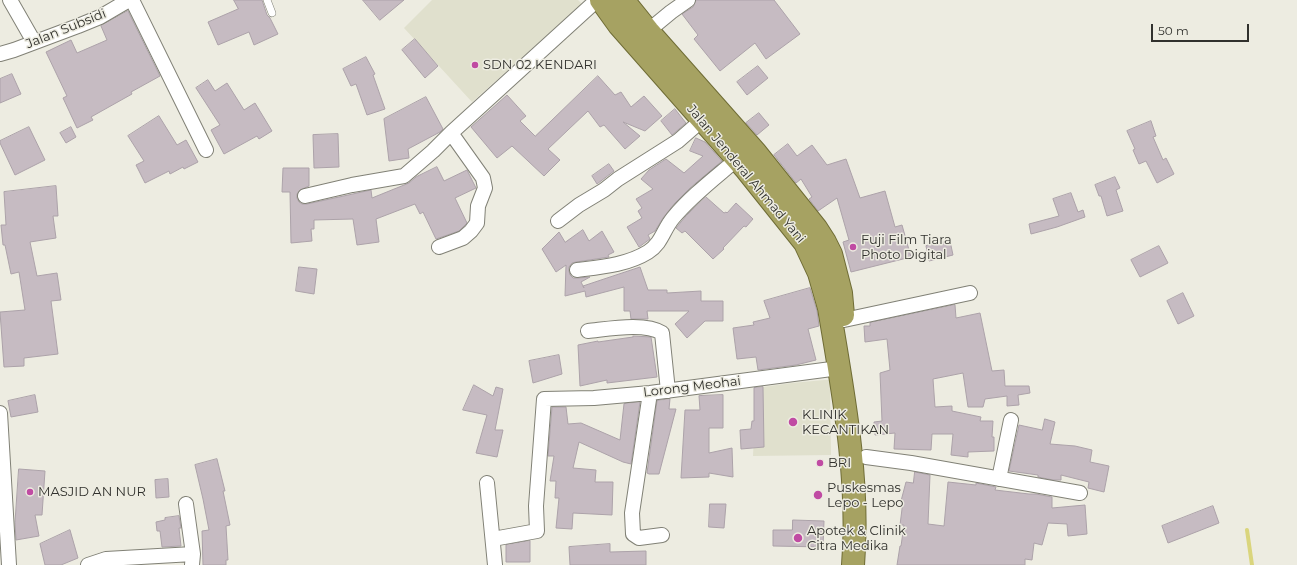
<!DOCTYPE html>
<html>
<head>
<meta charset="utf-8">
<style>
	body { margin:0 }
	#map { position:relative; width:1297px; height:565px; overflow:hidden; background:#edece1; font-family:Montserrat,sans-serif }
	canvas { display:block }
	.scale { position:absolute; left:1151px; top:24px; width:98px; height:18px; box-sizing:border-box; border:2px solid #31312d; border-top:0; padding-left:5px; font-size:12px; line-height:14px; white-space:nowrap; color:#31312d; -webkit-text-stroke:3px #edece1; paint-order:stroke }
</style>
</head>
<body>
<div id="map">
<canvas width="1297" height="565"></canvas>
<div class="scale">50 m</div>
</div>
<script>
const g = document.querySelector('canvas').getContext('2d');
g.lineJoin = 'round';
function fill(path, color) {
  g.fillStyle = color;
  g.fill(path, 'evenodd');
}
function trace(path, color, width, dash) {
  g.strokeStyle = color;
  g.lineWidth = width;
  g.lineCap = dash ? 'butt' : 'round';
  g.setLineDash(dash || []);
  g.stroke(path);
}
function label(font, color, halo, rows, align = 'center') {
  g.font = font + ' Montserrat,sans-serif';
  g.lineWidth = 3;
  g.setLineDash([]);
  g.textBaseline = 'middle';
  g.strokeStyle = halo;
  g.fillStyle = color;
  for (const [text, x, y, turn = 0] of rows) {
    g.save();
    g.translate(x, y);
    g.rotate((+turn || 0) * Math.PI / 180);
    g.textAlign = isNaN(turn) ? turn : align;
    if (halo) g.strokeText(text, 0, 0);
    g.fillText(text, 0, 0);
    g.restore();
  }
}
fill(new Path2D(`
	M432 0H578L582 4 472 102 404 28Z
	M824 380H830L831 455 753 456 756 388 792 383Z`), '#e0e0cd');
trace(new Path2D(`
	M1247 530 1252 565`), '#dad57c', 4);
const building = new Path2D(`
	M234 0H262L267 15 270 18 278 34 254 45 249 32 218 45 208 22 238 9Z
	M363 0H404L380 20Z
	M696 0H774L800 34 766 59 755 43 720 71 694 39 698 35 682 14 693 7Z
	M128 11 160 76 131 92 132 94 91 117 93 120 77 128 63 98 67 96 46 52 71 40 77 53 107 40 101 26Z
	M415 39 438 66 425 78 402 50Z
	M366 57 375 74 373 75 385 109 367 115 356 84 351 86 343 69Z
	M758 66 768 78 747 95 737 82Z
	M12 74 21 94 0 103V79Z
	M598 76 615 95 621 92 631 107 644 96 662 116 645 131 623 122 640 136 625 149 604 125 600 127 588 111 548 149 560 160 544 176 512 146 497 158 471 127 507 95 526 116 520 121 535 136Z
	M208 80 215 91 227 83 244 110 255 103 272 131 259 139 257 136 224 154 211 130 220 125 196 88Z
	M426 97 443 129 440 132 408 149 409 158 389 161 384 119Z
	M675 109 686 123 672 135 661 121Z
	M759 113 769 125 757 135 746 123Z
	M159 116 177 145 186 140 198 162 184 169 183 167 170 174 169 171 145 183 136 165 144 161 128 136Z
	M1151 121 1156 136 1153 137 1163 160 1166 158 1174 174 1157 183 1146 161 1139 164 1133 150 1135 149 1127 131Z
	M29 127 45 160 15 175 0 143V141Z
	M71 127 76 137 66 143 60 133Z
	M338 134 339 167 314 168 313 135Z
	M696 138 705 142 722 161 690 188 674 204 663 218 655 231 648 235 650 239 639 247 627 227 642 218 638 211 642 208 636 199 653 189 641 179 649 170 666 159 684 173 703 156 690 151Z
	M788 144 797 156 812 145 827 165 846 159 860 198 885 191 895 227 902 225 911 257 851 272 843 242 849 240 837 198 818 211 809 199 812 197 801 179 796 183 774 155Z
	M609 164 614 171 597 184 592 176Z
	M437 167 444 181 467 170 476 188 455 198 467 223 459 231 436 239 423 212 420 214 415 204 376 219 379 242 357 245 353 219 314 220V229H311L312 241 291 243 290 192H282L283 168H309V186L300 190 297 194V198L299 202 302 204H307L371 190 372 198 409 183 416 177Z
	M1115 177 1120 188 1116 190 1123 211 1107 216 1101 196H1099L1095 185Z
	M56 186 58 216H53L56 238 30 242 37 276 57 273 61 300 51 301 58 354 24 358V366L4 367 0 312 25 310 19 272 11 274 5 245H3L1 225H6L4 192Z
	M1071 193 1078 212 1083 210 1085 217 1057 227 1031 234 1029 224 1059 216 1053 199Z
	M706 197 724 213 726 212 727 213 736 203 753 219 746 227 744 226 723 248 724 249 713 259 685 231 682 233 676 228 686 216Z
	M583 230 589 241 602 231 614 252 608 255 609 257 576 262 572 263 569 267V271L570 275 573 278H578L590 277 581 282 584 288 583 286 640 267 648 290H667V293L701 291V301H723V321H705L687 338 675 324 689 311H647L648 319H631L630 311H624V287L586 297 585 291 565 296 566 265 556 272 542 249 559 232 565 242Z
	M950 241 953 255 929 261 926 246Z
	M1159 246 1168 263 1140 277 1131 260Z
	M299 267 317 269 314 294 296 291Z
	M810 288 817 311 819 326 808 329 816 360 796 365 758 370 756 357 737 359 733 328 754 325 753 322 770 318 764 301Z
	M1183 293 1194 316 1178 324 1167 301Z
	M955 305 956 318 980 313 992 371 1004 370 1005 386H1029L1030 393 1018 395 1019 405 1007 406V396L985 399 983 407H968L963 373 933 379 935 407 952 406V411L981 417 980 421H993L992 437H994V451L968 452V457L951 455 953 434H932L931 450 894 449 895 433 875 435 874 422 882 421 880 373 890 370 887 339 865 342 864 326H870V323Z
	M633 336 651 337 657 377 607 383V380L580 386 578 345 598 341V342L633 337Z
	M559 355 562 374 533 383 529 361Z
	M474 385 493 396 496 387 503 389 495 430H503L497 457 476 453 487 415 463 410Z
	M763 387 764 447 741 449 740 430 751 429 752 421H754V388Z
	M35 395 38 412 11 417 8 401Z
	M723 395V428H709V453L732 448 733 477 709 473V477L681 478 685 410H700L699 396Z
	M670 399 669 409H676L659 474H649L647 473 657 401Z
	M640 402 631 464 623 462 579 442 573 468 596 470 595 482H613L612 515 573 513 572 529 556 528 559 498H555L556 481H550L554 456H548L552 407H566L568 424 581 423 620 440 624 404Z
	M1045 419 1055 422 1050 444 1075 446 1092 450 1090 462 1109 466 1104 492 1088 488 1089 482 1061 475V480H1053L1038 477V475L1009 471 1019 425 1042 430Z
	M217 459 225 491H223L230 525 226 526 228 560H226V565H203L202 531 209 530 203 499 195 465Z
	M19 469 45 471 42 515H35L39 536 16 540 15 523Z
	M915 472 930 475 928 524 944 526 948 482 976 485V483L996 487 995 490 1029 494H1036L1052 497V508L1085 505 1087 534 1068 536 1067 524 1048 523 1042 545 1034 543 1032 560 1025 559V565H897L900 546H901L904 525H900L903 501H901L906 482 913 483Z
	M168 479 169 497 156 498 155 480Z
	M710 504H726L724 528 709 527Z
	M1213 506 1219 523 1168 543 1162 526Z
	M179 516 181 528H179L181 546 162 547 160 531H157L156 522 165 520V518Z
	M793 520 824 521 823 547 773 546V530H792Z
	M70 530 78 558 61 565H45L40 544Z
	M530 541V562H506V545Z
	M610 544V552L646 551V565H570L569 547Z`);
fill(building, '#c6bbc2');
trace(building, '#aca2a9', 1);
const service = new Path2D(`
	M267 0 272 13`);
const minor = new Path2D(`
	M10 0 34 42
	M132 0 206 150
	M648 31 671 12 688 0
	M0 54 14 50 78 26 100 17 129 0
	M305 196 352 185 404 176 433 151 451 133 597 0
	M558 221 579 205 604 190 618 179 678 141 702 120
	M439 247 463 238 471 231 477 223 478 206 485 188 483 178 451 133
	M577 270C601 267 627 265 648 252 662 243 663 230 673 218 691 196 715 178 736 160
	M844 320 970 293
	M588 331C608 329 645 322 662 333L668 391
	M650 393 632 513 633 534 639 538 662 535
	M0 413 9 565
	M866 457 911 463 1080 493
	M999 479 1011 420
	M487 483 495 565
	M186 504 193 554 192 565
	M493 539 537 531 536 506 544 399 594 398 650 393 839 368
	M88 565 106 559 193 554`);
const trunk = new Path2D(`
	M601 0 619 25 745 168 805 243 819 273 829 308C843 392 860 480 853 565
	M623 0 648 31 756 153 816 228 825 242 831 254 841 293 843 315`);
trace(service, '#818176', 8);
trace(minor, '#818176', 16);
trace(trunk, '#6f6c35', 24);
trace(service, '#fff', 7);
trace(minor, '#fff', 14);
trace(trunk, '#a6a262', 22);
for (const [x, y, r, color] of [
	[475,65,4,"#c04ba3"],
	[853,247,4,"#c04ba3"],
	[793,422,5,"#c04ba3"],
	[820,463,4,"#c04ba3"],
	[30,492,4,"#c04ba3"],
	[818,495,5,"#c04ba3"],
	[798,538,5,"#c04ba3"]
]) {
  const dot = new Path2D();
  dot.arc(x, y, r, 0, 2 * Math.PI);
  g.fillStyle = color;
  g.fill(dot);
  trace(dot, '#edece1', 1.5);
}
label('13px', '#31312d', '#edece1', [
	["Jalan Subsidi",66,29,-22],
	["Jalan Jenderal Ahmad Yani",746,174,50],
	["Lorong Meohai",692,387,-7]
]);
label('13px', '#31312d', '#edece1', [
	["SDN 02 KENDARI",483,65],
	["Fuji Film Tiara",861,240],
	["Photo Digital",861,255],
	["KLINIK",802,415],
	["KECANTIKAN",802,430],
	["BRI",828,463],
	["Puskesmas",827,488],
	["Lepo - Lepo",827,503],
	["MASJID AN NUR",38,492],
	["Apotek & Clinik",807,531],
	["Citra Medika",807,546]
], 'left');
</script>
</body>
</html>
